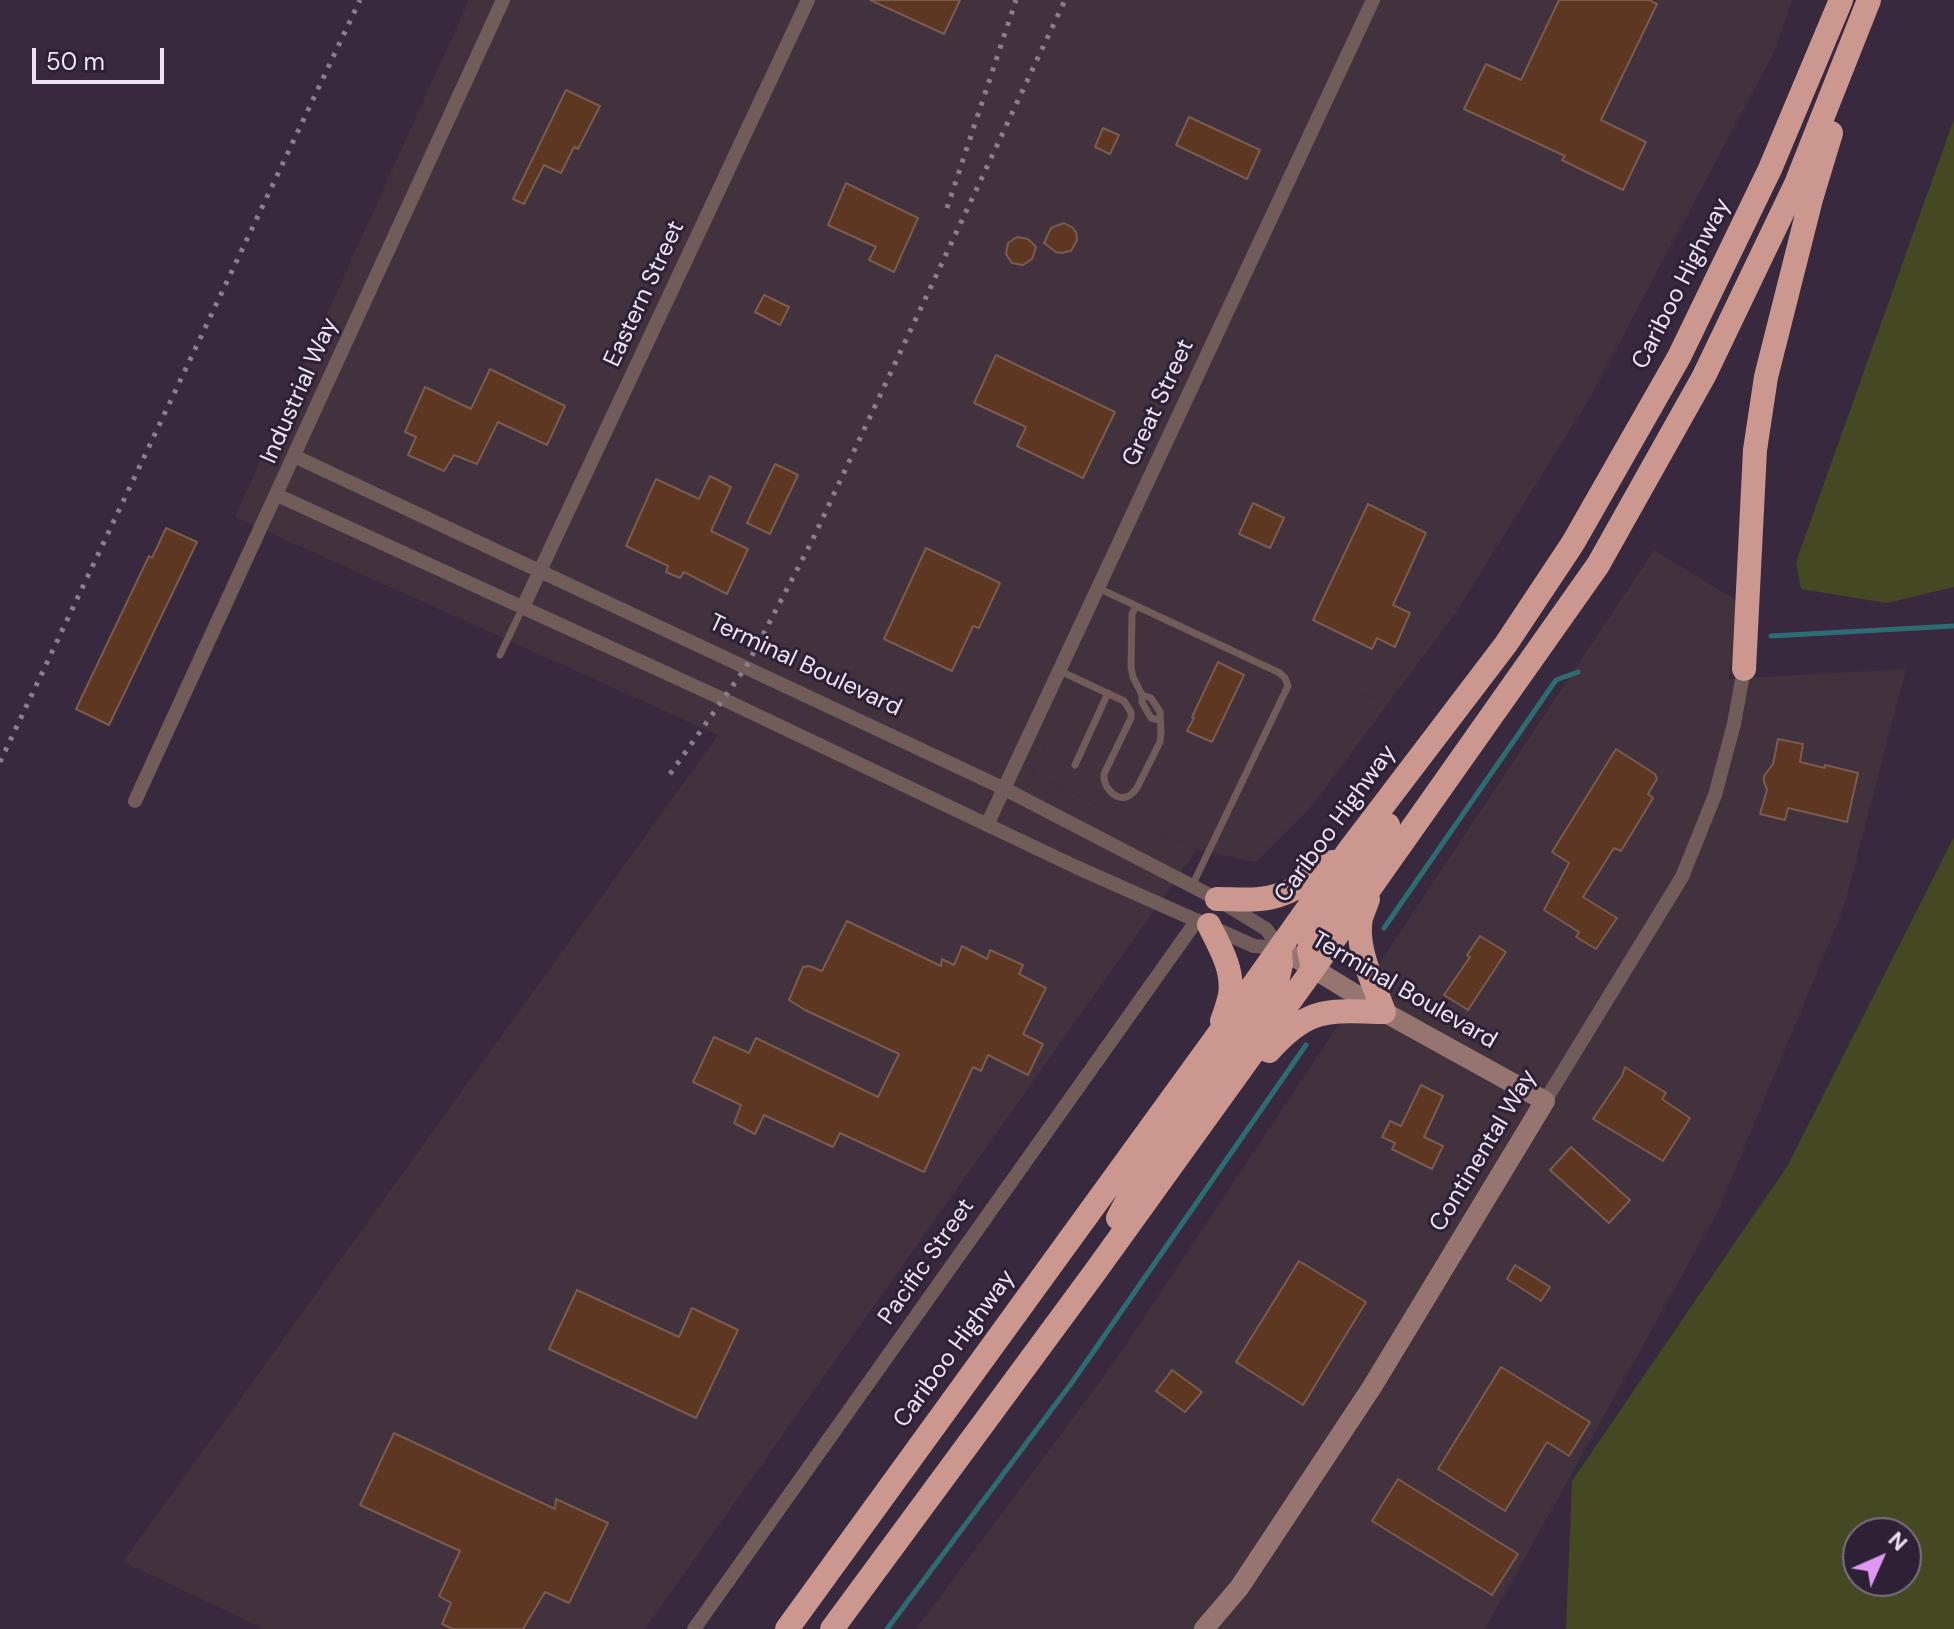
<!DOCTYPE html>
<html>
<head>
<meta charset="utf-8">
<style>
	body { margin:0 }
	#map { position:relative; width:1954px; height:1629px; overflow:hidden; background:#38293f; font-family:"DM Sans",sans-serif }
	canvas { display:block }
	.north { position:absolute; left:1842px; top:1517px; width:80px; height:80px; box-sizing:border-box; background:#2e2035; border:2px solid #7a6e81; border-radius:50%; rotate:45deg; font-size:22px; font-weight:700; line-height:32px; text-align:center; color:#ede4f3 }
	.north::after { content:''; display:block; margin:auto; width:28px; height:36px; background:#de98f2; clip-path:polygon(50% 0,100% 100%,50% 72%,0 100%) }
	.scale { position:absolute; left:32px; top:48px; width:132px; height:36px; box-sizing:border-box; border:4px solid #ede4f3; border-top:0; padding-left:10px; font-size:24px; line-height:28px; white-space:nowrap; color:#ede4f3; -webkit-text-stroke:6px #2e2035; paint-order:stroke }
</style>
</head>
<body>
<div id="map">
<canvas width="1954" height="1629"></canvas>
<div class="north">N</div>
<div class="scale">50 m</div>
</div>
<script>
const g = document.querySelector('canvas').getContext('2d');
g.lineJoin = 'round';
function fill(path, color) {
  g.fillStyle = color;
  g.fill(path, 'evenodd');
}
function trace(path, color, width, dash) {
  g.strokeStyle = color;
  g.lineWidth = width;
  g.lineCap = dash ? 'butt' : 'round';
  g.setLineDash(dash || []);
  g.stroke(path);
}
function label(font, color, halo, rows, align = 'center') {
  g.font = font + ' "DM Sans",sans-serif';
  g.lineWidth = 6;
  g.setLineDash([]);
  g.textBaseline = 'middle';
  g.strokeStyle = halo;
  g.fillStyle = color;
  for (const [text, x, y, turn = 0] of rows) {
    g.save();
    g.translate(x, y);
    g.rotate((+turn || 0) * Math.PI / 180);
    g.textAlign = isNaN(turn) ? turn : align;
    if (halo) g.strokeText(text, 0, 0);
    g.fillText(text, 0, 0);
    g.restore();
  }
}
fill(new Path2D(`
	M1120 583 1387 705 1311 807 1256 862 1197 850 1032 774Z`), '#42323d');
fill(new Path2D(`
	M469 0H1793L1773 54 1591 396 1455 614 1387 705 1120 584 1032 774 1197 850 645 1629H265L123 1562 718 735 235 517Z
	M1654 550 1737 601 1729 679 1906 669 1844 907 1718 1211 1485 1629H916L1113 1364Z`), '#41323e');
fill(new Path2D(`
	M1954 119V587L1887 603 1801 589 1796 562Z
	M1954 837V1629H1566L1572 1481 1788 1165ZM1906 1533V1581H1858V1533Z`), '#454923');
trace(new Path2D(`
	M1771 636 1954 626
	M1384 928 1556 680 1578 672
	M887 1629 1073 1381 1306 1045`), '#2d6c72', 5);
const building = new Path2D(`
	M870 0H960L944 34Z
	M1559 0H1649L1657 4 1601 120 1646 142 1623 190 1562 160 1565 156 1464 109 1486 64 1521 80Z
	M566 90 600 106 578 149 574 147 561 173 544 165 524 204 513 199Z
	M1189 117 1260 150 1247 179 1176 145Z
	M1103 128 1119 135 1110 154 1095 147Z
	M846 183 918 218 894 272 869 260 876 247 828 225Z
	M1064 223 1073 228 1076 232 1077 240 1071 251 1061 253 1056 252 1044 243 1051 228Z
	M1017 237 1028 239 1036 247 1032 259 1023 265 1012 263 1006 254 1008 243Z
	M764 295 789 307 780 325 755 312Z
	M996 355 1115 412 1083 478 1017 446 1026 427 974 403Z
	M490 369 565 406 547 445 498 422 477 464 454 455 444 471 408 455 416 437 405 432 425 387 471 409Z
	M775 464 798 475 770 534 747 523Z
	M710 476 731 487 711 531 748 549 727 594 684 572 680 578 666 572 668 566 626 546 656 479 699 499Z
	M1253 503 1284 518 1270 548 1239 534Z
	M1368 504 1426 533 1393 605 1410 613 1395 647 1377 638 1372 649 1313 620Z
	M166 528 197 542 109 725 76 709 149 556 152 558Z
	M926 548 1000 583 979 628 973 626 952 671 884 639Z
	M1218 662 1244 675 1212 742 1187 731 1194 718 1192 717Z
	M1778 739 1803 744 1800 762 1825 768V765L1858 773 1847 822 1788 808 1785 820 1760 814 1767 790 1764 782V776L1773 764Z
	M1616 749 1655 774 1657 779 1648 794 1653 798 1621 851 1614 848 1583 897 1617 918 1596 949 1576 937 1579 932 1544 910 1569 863 1552 852Z
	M847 921 941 966 942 959 954 965 962 946 987 959 990 950 1023 965 1019 974 1046 988 1023 1034 1043 1044 1028 1075 988 1055 981 1071 973 1067 924 1172 840 1133 833 1147 764 1115 755 1134 734 1123 741 1105 693 1082 714 1037 749 1053 756 1038 878 1097 899 1054 805 1010 789 1000 803 967 809 966 822 971Z
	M1480 936 1506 952 1468 1010 1444 995 1470 957 1467 955Z
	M1625 1067 1666 1093 1662 1099 1690 1118 1663 1161 1593 1119 1622 1076Z
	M1421 1085 1443 1096 1424 1137 1443 1146 1432 1169 1392 1149 1395 1143 1382 1137 1390 1121 1401 1126Z
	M1571 1147 1630 1200 1609 1223 1550 1170Z
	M1299 1261 1366 1302 1303 1405 1236 1362Z
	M1515 1265 1550 1287 1541 1301 1507 1279Z
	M577 1290 679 1337 692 1308 738 1330 696 1418 549 1349Z
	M1501 1367 1590 1422 1569 1456 1547 1442 1505 1511 1438 1469Z
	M1172 1370 1202 1392 1185 1412 1156 1391Z
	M394 1433 555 1509 556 1499 608 1523 569 1603 545 1592 523 1629H453L442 1624 451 1603 439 1596 460 1551 360 1505Z
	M1398 1479 1518 1554 1492 1595 1372 1521Z`);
fill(building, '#5e3723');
trace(building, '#795c4f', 2);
trace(new Path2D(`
	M1098 588 1280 673 1285 678 1288 686 1192 886
	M1136 606 1132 614 1131 667 1133 677 1142 695V702L1151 718 1159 720
	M500 655 523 607
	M1058 670 1124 701 1131 712V718L1104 774C1103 785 1113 800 1126 797 1131 796 1134 792 1137 788L1160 742 1161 733 1160 712 1151 698 1142 695
	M1075 765 1108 693`), '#725c59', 7);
trace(new Path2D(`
	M294 456 1003 788 1217 899 1266 929 1280 948
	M277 495 725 700 1076 867 1254 946 1280 948
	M523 607 808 0
	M135 801 503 0
	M987 825 1373 0
	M1545 1101 1682 877 1715 795 1734 724 1744 669
	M694 1629 1197 920`), '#725c59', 14);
trace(new Path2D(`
	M1204 1629 1239 1588 1372 1387 1545 1101 1384 1012 1280 948`), '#96746f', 20);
trace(new Path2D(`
	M1744 669 1755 450 1766 377 1811 199 1831 133
	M1217 899C1238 899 1262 902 1282 894 1300 888 1316 874 1332 862
	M1209 925C1220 947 1234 970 1230 995 1228 1004 1225 1013 1222 1021
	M1313 969 1309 950 1312 935 1322 918 1388 825
	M1269 1051C1309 1006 1328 1011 1384 1012 1374 984 1355 949 1361 918 1363 912 1366 905 1368 899
	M1118 1218 1139 1179 1278 978 1281 964 1280 952
	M787 1629 1218 1035 1350 849 1506 644 1573 543 1679 357 1770 169 1841 0
	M832 1629 1095 1272 1313 969 1598 565 1704 376 1796 184 1869 0`), '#cc978f', 24);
trace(new Path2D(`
	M947 208 1016 0
	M0 762 360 0
	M670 774 746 667 811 543 1065 0`), '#8a7e91', 5, [4, 8]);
label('24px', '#ede4f3', '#2e2035', [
	["Cariboo Highway",1682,284,-63],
	["Eastern Street",645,294,-65],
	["Industrial Way",300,391,-66],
	["Great Street",1159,403,-65],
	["Terminal Boulevard",805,666,25],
	["Cariboo Highway",1336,824,-54],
	["Terminal Boulevard",1404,991,30],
	["Continental Way",1484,1151,-59],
	["Pacific Street",927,1262,-55],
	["Cariboo Highway",955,1349,-54]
]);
</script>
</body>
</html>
